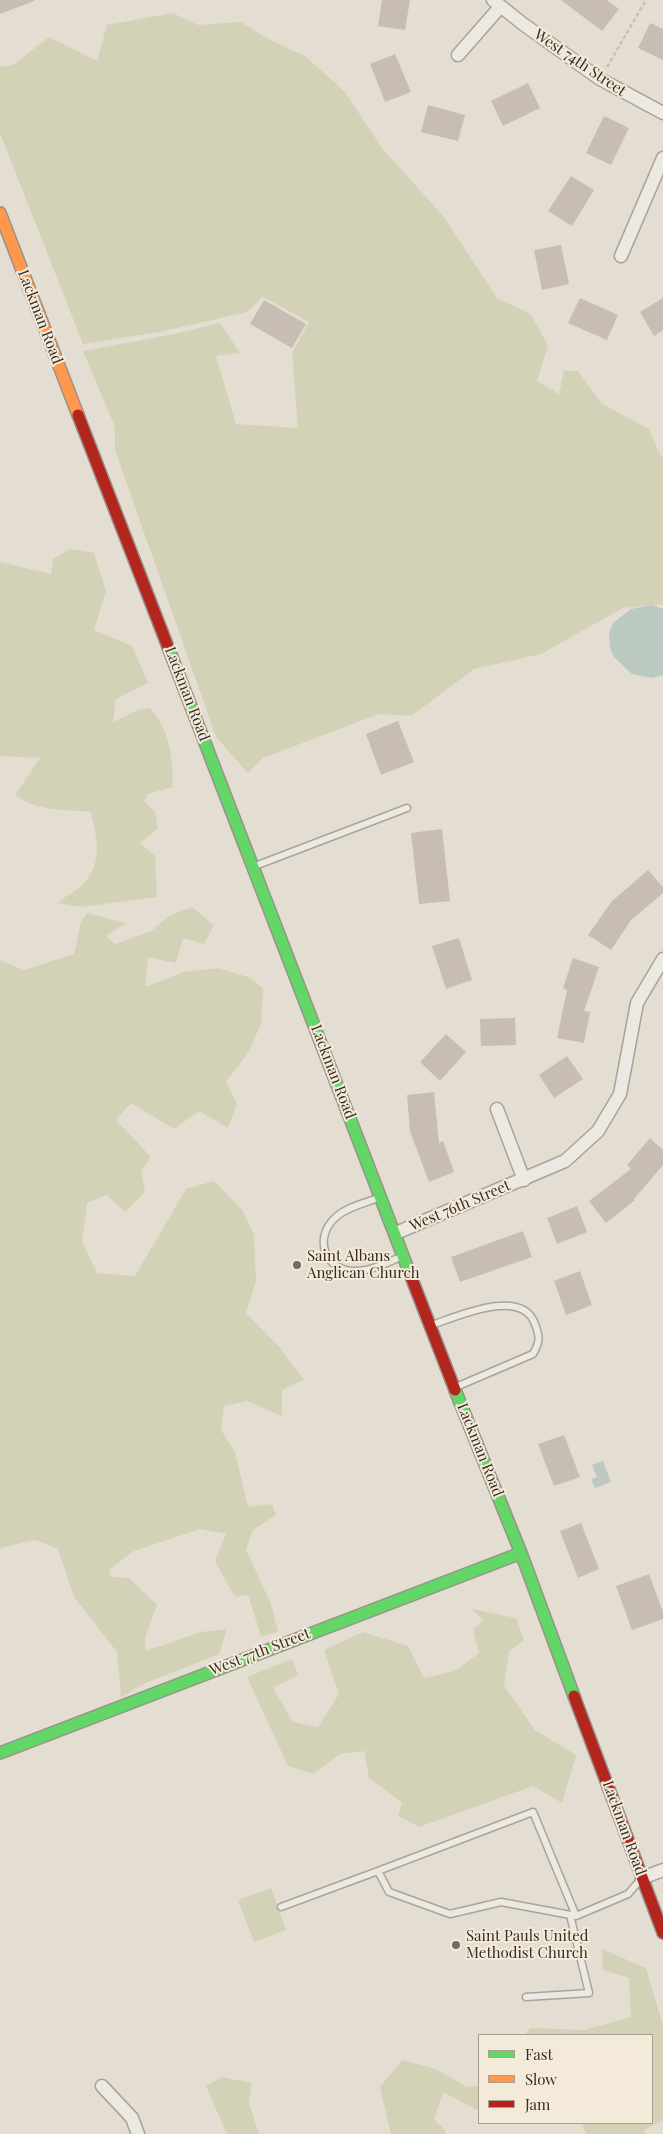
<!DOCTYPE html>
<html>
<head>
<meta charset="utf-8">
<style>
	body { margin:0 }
	#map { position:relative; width:663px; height:2134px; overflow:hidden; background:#e4ddd2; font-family:"Playfair Display",serif }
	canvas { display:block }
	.legend { position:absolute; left:478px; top:2034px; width:175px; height:90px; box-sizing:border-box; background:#f3eada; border:1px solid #a99e90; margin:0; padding:6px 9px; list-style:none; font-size:15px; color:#392b22 }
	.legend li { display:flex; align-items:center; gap:10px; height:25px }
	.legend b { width:25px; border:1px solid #a99e90 }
</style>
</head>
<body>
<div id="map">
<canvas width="663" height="2134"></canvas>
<ul class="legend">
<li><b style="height:6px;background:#63d668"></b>Fast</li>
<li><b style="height:6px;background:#ff974d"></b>Slow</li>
<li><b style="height:6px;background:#b3261e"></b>Jam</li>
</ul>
</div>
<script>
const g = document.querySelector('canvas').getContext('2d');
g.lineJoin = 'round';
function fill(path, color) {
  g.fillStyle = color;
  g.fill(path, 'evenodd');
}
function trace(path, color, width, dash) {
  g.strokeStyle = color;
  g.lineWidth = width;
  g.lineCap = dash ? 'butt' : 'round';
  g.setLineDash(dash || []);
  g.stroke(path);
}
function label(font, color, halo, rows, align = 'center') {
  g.font = font + ' "Playfair Display",serif';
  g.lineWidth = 4;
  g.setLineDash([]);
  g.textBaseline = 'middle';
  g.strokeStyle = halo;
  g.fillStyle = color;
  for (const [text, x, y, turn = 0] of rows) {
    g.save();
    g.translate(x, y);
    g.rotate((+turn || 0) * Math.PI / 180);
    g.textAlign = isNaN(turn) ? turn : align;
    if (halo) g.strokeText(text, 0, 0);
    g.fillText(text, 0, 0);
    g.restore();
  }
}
fill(new Path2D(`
	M173 13 198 25 241 22 270 40 305 56 345 92 382 148 444 217 497 298 531 314 548 346 537 381 559 394 564 371H578L602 404 649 429 660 455 663 456V604L623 608 541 654 474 669 411 716 379 714 263 758 248 773 216 737 115 450V427L83 351 175 334 220 323 240 353 216 356 236 424 298 428 292 353 309 322 263 297 247 312 159 332 83 344 0 133V67L13 65 49 37 97 61 107 25Z
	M70 549 94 553 106 591 94 630 132 646 148 683 116 699 113 722 138 710 150 708C171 732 172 756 173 787L148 794 144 802 155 811 158 829 140 843 155 856 157 897 81 907 57 903C66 896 79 889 86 881 103 860 96 835 91 812 64 809 37 812 15 795L40 758 0 756V562L51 574 53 559Z
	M192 907 214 925 204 944 183 938 176 963 148 957 145 987 183 972 219 968 251 978 263 989 261 1024 248 1053 226 1082 237 1104 228 1128 199 1111 174 1129 131 1103 116 1120 151 1157 141 1171 145 1192 125 1212 107 1195 87 1203 82 1242 97 1273 135 1276 186 1189 214 1181 243 1211 254 1235 256 1281 246 1313 280 1348 304 1380 282 1390V1416L247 1401 224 1406 221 1430 235 1452 248 1507 272 1504 276 1515 253 1530 246 1550 271 1604 278 1632 261 1636 248 1595 235 1597 215 1561 226 1534 200 1529 134 1551 109 1570 111 1577 129 1578 157 1605 145 1638 146 1651 201 1632 227 1629 219 1654 148 1682 121 1697 117 1652 74 1597 58 1549 35 1540 0 1548V960L24 970 74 954 81 922 87 913 126 923 106 936 115 944 151 931 171 915Z
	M472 1609 516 1618 524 1640 509 1652 504 1686 535 1730 576 1755 562 1803 533 1786 419 1827 398 1816 402 1803 369 1778 364 1751 340 1754 313 1774 288 1766 247 1677 292 1659 298 1675 273 1688 293 1722 318 1727 339 1694 324 1650 363 1632 408 1646 424 1678 455 1671 479 1653 473 1629 483 1621Z
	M271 1888 286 1930 254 1942 238 1900Z
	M602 1949 646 1968 663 2026V2120L644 2130 645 2134H586L582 2124 568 2123H652V2035H524L531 2028 584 2030 631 2017 629 1978 603 1970Z
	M402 2060 436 2069 467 2087 479 2086V2111L443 2092 434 2119 445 2130V2134H391L380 2087Z
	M222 2077 252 2083 249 2103 259 2134H227L206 2086Z`), '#d4d2b6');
fill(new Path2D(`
	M652 605 663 609V675L652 678 632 674 614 657 610 648 609 633 613 623 631 609Z
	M603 1461 611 1482 595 1488 591 1479 597 1477 592 1465Z`), '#bcc9c0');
fill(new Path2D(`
	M0 0H34V1L0 14Z
	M382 0H410L405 30 378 26Z
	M561 0H607L619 9 602 31Z
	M650 23 663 29V60L638 48Z
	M395 54 411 92 385 102 370 64Z
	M528 83 540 108 503 126 491 101Z
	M428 105 465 115 458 141 421 132Z
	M604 116 629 128 611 165 586 153Z
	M571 176 594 190 572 226 548 211Z
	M561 245 569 284 542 290 534 250Z
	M580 298 618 315 607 340 568 323Z
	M663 298V330L654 336 640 312Z
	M264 300 306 324 292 348 250 324Z
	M398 721 414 762 381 775 366 734Z
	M442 829 450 901 419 904 411 833Z
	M648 870 663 887V893L631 920 611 950 588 935 612 901Z
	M459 938 472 980 446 989 432 946Z
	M573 958 599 967 584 1011 590 1012 584 1043 557 1038 567 990 563 988Z
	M515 1018 516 1045 481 1046 480 1019Z
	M446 1034 466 1052 440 1081 420 1062Z
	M567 1056 583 1079 554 1098 539 1075Z
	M434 1092 439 1143 443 1141 454 1172 429 1182 410 1131 407 1095Z
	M650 1138 663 1150V1165L634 1199 635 1200 606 1223 589 1201 631 1169 627 1165Z
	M577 1206 587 1232 557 1244 547 1218Z
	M523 1231 532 1257 460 1282 451 1257Z
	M580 1271 592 1305 566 1315 554 1281Z
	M564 1435 580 1477 554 1486 538 1444Z
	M581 1523 599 1569 578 1578 560 1531Z
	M649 1574 663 1612V1619L632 1630 616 1586Z`), '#c8bdb3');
const lane = new Path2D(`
	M255 866 407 808
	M378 1198C365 1203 347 1207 336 1217 313 1237 324 1271 355 1271 372 1271 388 1262 403 1256
	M432 1325C458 1316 522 1287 535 1324 540 1337 540 1342 533 1354L456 1387
	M378 1871 533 1812 576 1916
	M281 1907 378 1871 389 1892 450 1914 501 1902 576 1916 628 1894 641 1879
	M526 1997 589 1993 570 1915`);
const street = new Path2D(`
	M493 0 523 24 600 79 663 113
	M458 55 500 7
	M621 256 663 158
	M497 1109 524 1180
	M396 1233 565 1161 598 1131 620 1094 637 1003 663 959
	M642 1878 663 1870
	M102 2086 132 2118 138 2134`);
const fast = new Path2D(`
	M168 647 410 1274
	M455 1390 521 1553 574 1696
	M0 1753 521 1553`);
const slow = new Path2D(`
	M0 213 78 415`);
const jam = new Path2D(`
	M78 415 168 647
	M410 1274 455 1390
	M574 1696 663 1933`);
trace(lane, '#aaa39a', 9);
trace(street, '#aaa39a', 15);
trace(fast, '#9a928a', 14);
trace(slow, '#9a928a', 14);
trace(jam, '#9a928a', 14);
trace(new Path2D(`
	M607 67 646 0`), '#c5c0b9', 2.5, [4, 2.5]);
trace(lane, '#ece9e2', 6);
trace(street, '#ece9e2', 12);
trace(fast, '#63d668', 11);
trace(slow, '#ff974d', 11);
trace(jam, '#b3261e', 11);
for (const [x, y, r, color] of [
	[297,1265,5,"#756960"],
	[456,1945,5,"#756960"]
]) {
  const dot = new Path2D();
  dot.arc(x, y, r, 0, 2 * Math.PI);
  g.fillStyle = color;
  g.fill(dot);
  trace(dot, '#f3eada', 2);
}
label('15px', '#392b22', '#f3eada', [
	["West 74th Street",580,63,34],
	["Lackman Road",40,317,69],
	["Lackman Road",187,694,69],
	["Lackman Road",333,1072,69],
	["West 76th Street",460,1206,-23],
	["Lackman Road",480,1450,68],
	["West 77th Street",260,1652,-21],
	["Lackman Road",624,1828,70]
]);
label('15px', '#392b22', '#f3eada', [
	["Saint Albans",307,1256],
	["Anglican Church",307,1273],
	["Saint Pauls United",466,1936],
	["Methodist Church",466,1953]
], 'left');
</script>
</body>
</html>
